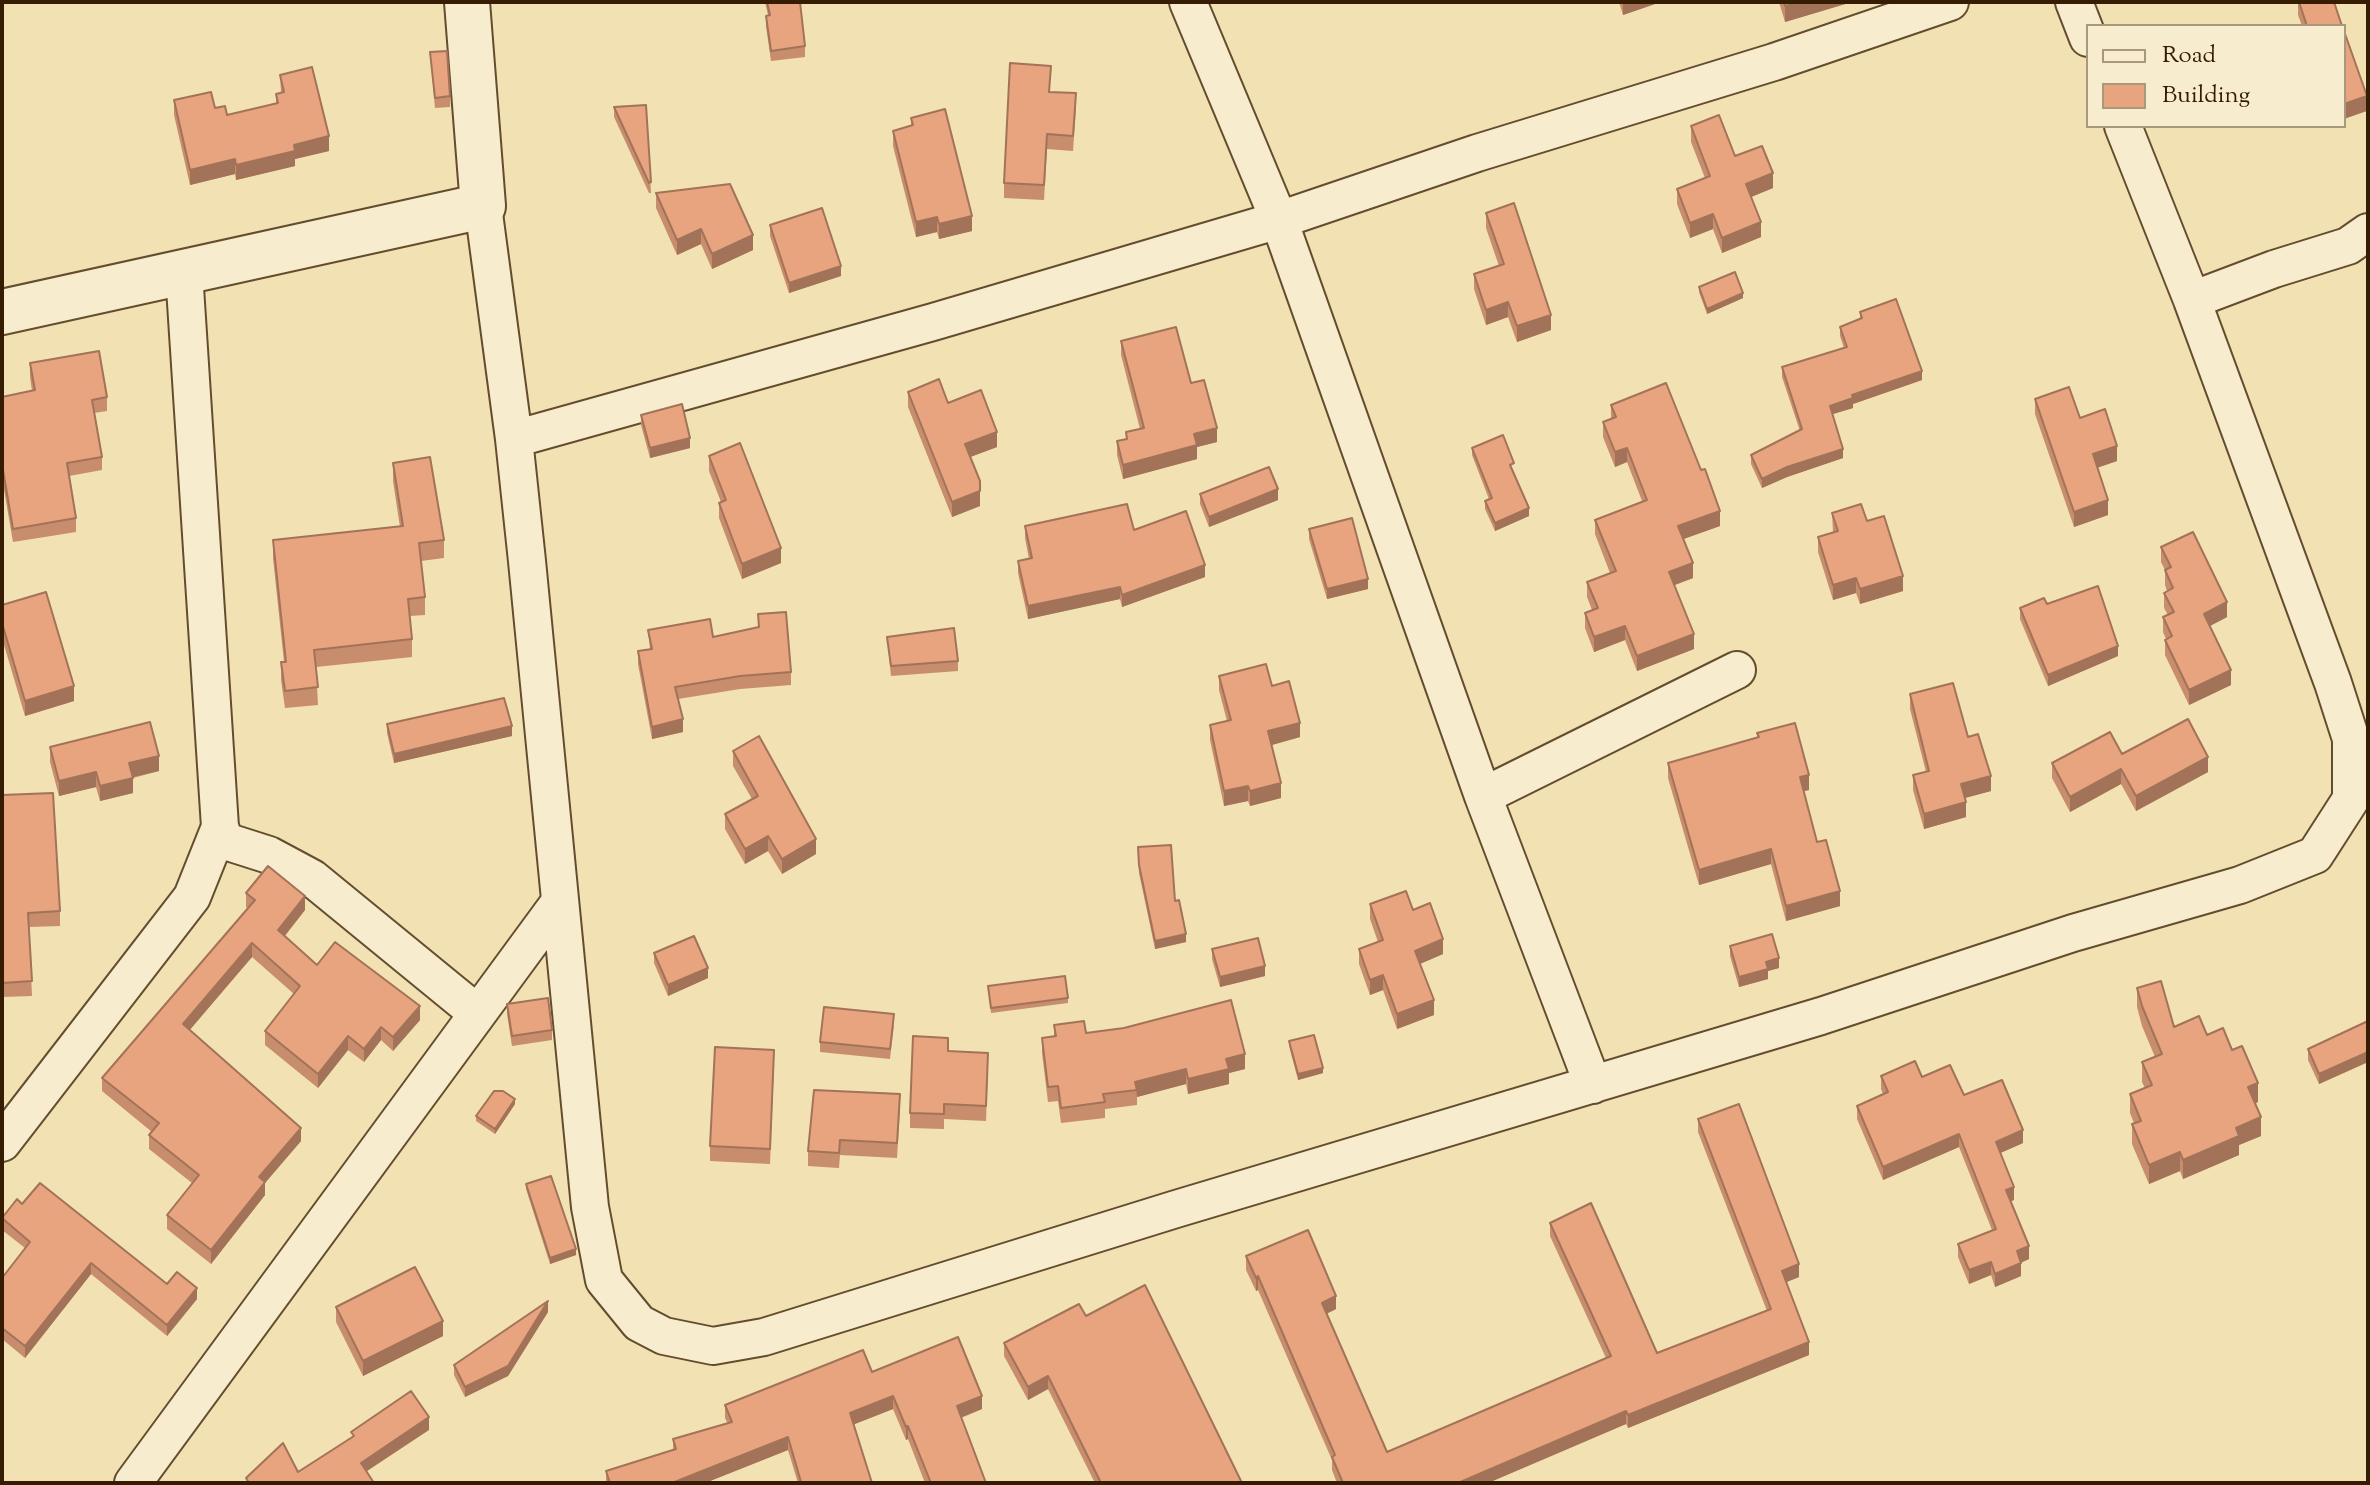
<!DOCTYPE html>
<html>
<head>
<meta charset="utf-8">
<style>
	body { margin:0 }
	#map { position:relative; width:2370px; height:1485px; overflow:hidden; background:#f2e1b2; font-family:"Sorts Mill Goudy",serif }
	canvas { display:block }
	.frame { position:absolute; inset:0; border:4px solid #351c03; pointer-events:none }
	.legend { position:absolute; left:2086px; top:24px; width:260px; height:104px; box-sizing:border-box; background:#f7eccd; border:2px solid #a9997c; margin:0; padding:10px 14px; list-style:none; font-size:24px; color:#351c03 }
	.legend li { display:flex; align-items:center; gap:16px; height:40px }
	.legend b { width:40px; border:2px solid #a9997c }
</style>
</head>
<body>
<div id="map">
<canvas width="2370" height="1485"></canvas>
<div class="frame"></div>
<ul class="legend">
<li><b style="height:10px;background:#f7eccd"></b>Road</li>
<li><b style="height:22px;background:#e7a47f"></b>Building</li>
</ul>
</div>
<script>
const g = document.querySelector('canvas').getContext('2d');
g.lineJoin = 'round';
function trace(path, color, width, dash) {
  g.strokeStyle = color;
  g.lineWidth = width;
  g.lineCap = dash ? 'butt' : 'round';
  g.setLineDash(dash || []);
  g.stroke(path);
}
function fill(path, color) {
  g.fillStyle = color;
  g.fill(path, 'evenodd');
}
const minor = new Path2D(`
	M1188 2 1279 220 1483 796 1593 1085
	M2074 2 2088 38
	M483 206 514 439 527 561 590 1207 604 1280 639 1323 664 1336 713 1346 764 1337 1176 1209 1821 1016 2073 933 2240 885 2315 855 2351 799V739L2333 683 2192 300 2123 126
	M2192 300 2274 269 2348 246 2368 232
	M514 439 933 322 1279 220 1477 153 1774 62 1950 2
	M1483 796 1737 670
	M220 827 225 841 269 855 312 878 477 1013
	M2 1143 192 897 220 827 184 272
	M133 1483 559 903`);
const tertiary = new Path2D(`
	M2 312 483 206 467 2`);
trace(minor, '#644d2f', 40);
trace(tertiary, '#644d2f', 48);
trace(minor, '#f7eccd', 36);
trace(tertiary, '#f7eccd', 44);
fill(new Path2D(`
	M765 2H800L805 46V57L771 61 766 26V16L768 15Z
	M1619 2H1655V4L1623 15Z
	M1779 2H1852L1785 22Z
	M2298 2H2334L2342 26H2302L2298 15Z
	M430 52 450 96V107L435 108Z
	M280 75 329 151 295 159V166L236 180 235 174 190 185 174 115V100L215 108 227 115 276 103V94L281 92Z
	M1050 92 1076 108 1073 151 1047 149 1044 200 1004 198V183Z
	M646 105 651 193H649L614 117V107Z
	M911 118 972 231 939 239 937 232 916 237 893 146V131L911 126Z
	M1691 126 1773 188 1751 197 1761 237 1722 253 1713 229 1690 238 1677 204V189L1705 178 1691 142Z
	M656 193 753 250 712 269 701 244 677 255 656 208Z
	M1486 213 1551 330 1517 342 1508 317 1486 325 1474 289V274L1499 266 1486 228Z
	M770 225 841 276 789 293 770 236Z
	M1699 287 1743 298 1707 314 1699 292Z
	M1860 312 1922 380 1853 404V408L1832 414 1843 458 1787 477 1762 488 1751 464V455L1800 431 1782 377V367L1844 348 1840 336V327L1860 319Z
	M1121 341 1191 383 1217 442 1197 447V459L1123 479 1117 455V441L1126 439V432L1140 429 1121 355Z
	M30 363 107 397V411L94 413 102 457V470L69 476 76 518V532L13 542 2 478V397L32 391 30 377Z
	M908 392 948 403 997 447 970 457 980 491V506L952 517 908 407Z
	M2035 399 2080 418 2117 461 2097 468 2108 515 2074 527 2035 414Z
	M1611 405 1720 526 1683 539 1693 578 1675 585 1694 649 1637 671 1625 640 1594 652 1585 628V613L1592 610 1587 597V582L1610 573 1595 534V520L1642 501 1627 462 1615 467 1603 437V422L1611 419Z
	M641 415 690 448 650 458 641 425Z
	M1472 448 1514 471H1513L1529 516 1495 531 1485 509V501L1489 499 1472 455Z
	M709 456 781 563 742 579 719 518V503L721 502 709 471Z
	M393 463 444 540V558L421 561 425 597V615L410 616 412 639V657L316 667 318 705 285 708 281 680V662H284L273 558V540L400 527 393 481Z
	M1200 494 1278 500 1209 527 1200 504Z
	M1832 513 1867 521 1903 591 1860 604 1856 593 1833 600 1818 552V537L1833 532Z
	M1025 526 1134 530 1205 577 1122 607 1120 599 1028 619 1018 573V561L1029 559 1025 538Z
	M1309 529 1368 589 1327 599 1309 539Z
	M2161 547 2227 617 2210 626 2231 685 2189 705 2165 655V640L2166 639 2163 632V617L2168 615 2164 608V593L2167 591 2165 585V570L2161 562Z
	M2047 604 2118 656 2048 686 2020 619V608Z
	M2 605 74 701 25 716 2 638Z
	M758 614 791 672V685L740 689 678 699 683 732 652 739 638 664V651L650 649 648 630 713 637 758 627Z
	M887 637 958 661V671L891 676Z
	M1219 676 1272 686 1300 737 1272 745 1281 798 1250 806 1248 801 1224 806 1210 740V725L1227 721 1219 690Z
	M1910 694 1968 737 1991 791 1965 798 1966 817 1924 829 1913 790V775L1926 772 1910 709Z
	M387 724 512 736 394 763 387 733Z
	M1757 733 1809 790 1803 791 1817 842 1840 906 1786 921 1771 864 1699 885 1668 778V763L1757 737Z
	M50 747 159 771 133 778V793L100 801 96 787 59 796 50 762Z
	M733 751 816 854 782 874 768 851 745 864 725 829V814L752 799 733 766Z
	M2122 754 2208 772 2136 811 2121 784 2070 812 2052 778V763Z
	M2 795 60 911V926L29 927 32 996 2 997Z
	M1138 847 1175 901 1186 942 1155 949 1139 873Z
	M246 893 305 910 285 936 317 965 420 1020 393 1051 381 1040 364 1062 348 1050 318 1088 265 1045V1031L294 994 252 957 189 1030 301 1141 265 1183V1195L211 1264 167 1229V1215L192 1183 149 1149V1135L152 1132 102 1091V1078L248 908 246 907Z
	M1370 904 1413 910 1443 954 1420 964 1434 1015 1397 1029 1383 990 1370 995 1359 964V949L1378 942 1370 919Z
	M1730 946 1779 968 1768 971V979L1739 987 1730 956Z
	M1212 949 1265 976 1220 987 1212 959Z
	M654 953 708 978 668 996 654 963Z
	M988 986 1068 998V1003L991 1013Z
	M2137 988 2174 1027 2207 1035 2232 1050 2258 1102 2255 1104 2261 1136 2239 1145V1155L2183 1179 2180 1171 2149 1184 2132 1144V1124L2134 1123 2130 1113V1094L2145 1088 2142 1082V1062L2155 1057 2142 1026 2137 1007Z
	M507 1004 552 1030V1040L512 1046 507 1014Z
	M2368 1021V1062L2319 1084 2308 1060V1049Z
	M894 1025 890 1059 820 1052V1042Z
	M1054 1025 1086 1033 1245 1069 1229 1073V1084L1188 1094 1186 1084 1137 1097V1105L1105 1109V1118L1061 1123 1058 1101 1048 1102 1042 1053V1038L1054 1037Z
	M1289 1041 1323 1073 1298 1080 1289 1046Z
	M948 1051 988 1068 986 1121 944 1119V1129L910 1128V1113Z
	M774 1065 770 1164 710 1161V1146Z
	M1881 1076 1922 1077 1964 1095 2023 1143 2000 1153 2014 1200 2011 1201 2029 1259 2021 1263V1276L1995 1287 1991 1275 1969 1284 1958 1257V1244L1992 1230 1959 1147 1883 1180 1857 1119V1106L1883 1094 1881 1089Z
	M515 1104 495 1134 476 1121V1116Z
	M900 1109 897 1158 840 1155 839 1168 808 1166V1151Z
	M1698 1119 1799 1277 1786 1282 1809 1355 1628 1428 1626 1424 1488 1483H1337L1332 1470V1460L1258 1290 1256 1291 1246 1270V1256L1336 1309 1326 1314 1387 1452 1606 1358 1550 1236V1223L1657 1353 1767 1311 1698 1132Z
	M526 1184 576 1255 550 1264 526 1189Z
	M22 1204 167 1284 197 1299 167 1336 91 1274 25 1358 2 1339V1278L25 1248 2 1230V1218Z
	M336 1307 443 1336 363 1376 336 1322Z
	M548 1312 508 1376 465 1397 454 1375V1365Z
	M1086 1316 1242 1483H1095L1048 1389 1028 1400 1004 1356V1343Z
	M872 1372 982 1409 961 1418 986 1483H925L908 1439 906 1440 893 1409 854 1424 872 1483H798L788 1450 705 1483H606V1471L673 1450V1439L728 1424 725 1418V1405Z`), '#c78d6d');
fill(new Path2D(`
	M1623 2H1655V4L1623 15Z
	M1800 2H1852L1785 22V6Z
	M2367 96V111L2344 119V104Z
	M329 136V151L295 159V166L236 180V165L294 145Z
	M235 159V174L190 185V170Z
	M1773 173V188L1746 199V184Z
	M1713 214V229L1690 238V223Z
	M972 216V231L939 239V224Z
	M937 217V232L916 237V222Z
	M1761 222V237L1722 253V238Z
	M701 229V244L677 255V240Z
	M753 235V250L712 269V254Z
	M841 266V276L789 293V283Z
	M1743 293V298L1707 314V309Z
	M1508 302V317L1486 325V310Z
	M1551 315V330L1517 342V326Z
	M1922 371V380L1853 404V408L1830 415V406L1852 395Z
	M1217 428V442L1197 447V459L1123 479V465L1194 434Z
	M997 432V447L965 459V444Z
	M690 438V448L650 458V448Z
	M2117 446V461L2093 469V454Z
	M1627 448V462L1615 467V452Z
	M1843 449V458L1787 477 1762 488V479L1787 467Z
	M1278 489V500L1209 527V517Z
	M980 491V506L952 517V502Z
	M2108 500V515L2074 527V512Z
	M1529 508V516L1495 531V523Z
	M1720 511V526L1678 541V526Z
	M781 548V563L742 579V564Z
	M1693 563V578L1669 587V572Z
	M1205 565V577L1122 607V595Z
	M1903 576V591L1860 604V589Z
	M1856 578V593L1833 600V585Z
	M1368 579V589L1327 599V589Z
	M1120 587V599L1028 619V606Z
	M2227 602V617L2204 629V614Z
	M1625 626V640L1594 652V637Z
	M1694 634V649L1637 671V656Z
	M2118 646V656L2048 686V675Z
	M2231 670V685L2189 705V690Z
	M74 686V701L25 716V701Z
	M683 719V732L652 739V727Z
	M1300 723V737L1268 746V731Z
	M512 726V736L394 763V754Z
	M159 756V771L129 778V763Z
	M2208 757V772L2136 811V796Z
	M2121 769V784L2070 812V797Z
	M96 772V787L59 796V781Z
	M1809 775V790L1800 792V777Z
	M1991 776V791L1961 799V784Z
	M133 778V793L100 801V786Z
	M1281 783V798L1250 806V791Z
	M1248 786V801L1224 806V791Z
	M1966 802V817L1924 829V814Z
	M768 836V851L745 864V849Z
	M816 839V854L782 874V859Z
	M1771 849V864L1699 885V870Z
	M1840 891V906L1786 921V906Z
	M305 896V910L278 944V930Z
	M1186 934V942L1155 949V941Z
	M1443 939V954L1415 966V951Z
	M252 943V957L183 1038V1024Z
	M1779 958V968L1768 971V979L1739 987V977L1766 962Z
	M1265 966V976L1220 987V977Z
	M708 968V978L668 996V985Z
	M1383 975V990L1370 995V980Z
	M1434 1000V1015L1397 1029V1014Z
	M420 1006V1020L393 1051V1037Z
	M381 1027V1040L364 1062V1049Z
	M348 1036V1050L318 1088V1074Z
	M2368 1052V1062L2319 1084V1074Z
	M1245 1054V1069L1229 1073V1084L1188 1094V1079L1226 1059Z
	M1323 1068V1073L1298 1080V1074Z
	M1186 1069V1084L1137 1097 1135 1082Z
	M2258 1083V1102L2248 1106V1087Z
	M515 1099V1104L495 1134V1129Z
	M2261 1117V1136L2239 1145V1155L2183 1179V1160L2236 1128Z
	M301 1128V1141L265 1183V1195L211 1264V1250L259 1177Z
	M2023 1130V1143L1996 1155V1142Z
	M1959 1134V1147L1883 1180V1167Z
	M2180 1152V1171L2149 1184V1165Z
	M2014 1187V1200L2006 1203V1190Z
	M2029 1246V1259L2017 1264V1251Z
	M576 1249V1255L550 1264V1258Z
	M1991 1262V1275L1969 1284V1270Z
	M91 1263V1274L25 1358V1346Z
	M2021 1263V1276L1995 1287V1274Z
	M1799 1264V1277L1782 1284V1271Z
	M1258 1276V1290L1256 1291V1278Z
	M197 1288V1299L167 1336V1325Z
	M1336 1296V1309L1322 1316V1303Z
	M548 1301V1312L508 1376 465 1397V1387Z
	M443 1321V1336L363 1376V1361Z
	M1809 1342V1355L1628 1428V1415Z
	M1048 1376V1389L1028 1400V1387Z
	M893 1396V1409L850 1426V1413Z
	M982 1396V1409L957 1419V1406Z
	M1626 1411V1424L1488 1483H1458Z
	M429 1417V1430L361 1475V1463Z
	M908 1426V1439L906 1440V1427Z
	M788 1437V1450L705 1483H672Z`), '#a27359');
const building = new Path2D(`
	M767 2H800L805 46 771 51 766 16 770 15Z
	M1784 2H1800L1785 6Z
	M2299 2H2334L2342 26H2307Z
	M2344 31 2367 96 2344 104Z
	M447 51 450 96 435 98 430 52Z
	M1010 63 1051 66 1049 92 1076 93 1073 136 1047 134 1044 185 1004 183Z
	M312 67 329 136 294 145 295 151 236 165 235 159 190 170 174 100 211 92 215 108 225 106 227 115 278 103 276 94 284 92 280 75Z
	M646 105 651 182 649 183 614 107Z
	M945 109 972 216 939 224 937 217 916 222 893 131 913 125 911 118Z
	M1719 115 1735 156 1762 146 1773 173 1746 184 1761 222 1722 238 1713 214 1690 223 1677 189 1710 176 1691 126Z
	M730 184 753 235 712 254 701 229 677 240 656 193Z
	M1514 203 1551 315 1517 326 1508 302 1486 310 1474 274 1504 264 1486 213Z
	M822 208 841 266 789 283 770 225Z
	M1735 272 1743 293 1707 309 1699 287Z
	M1896 299 1922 371 1852 395 1853 398 1830 406 1843 449 1787 467 1762 479 1751 455 1802 429 1782 367 1847 347 1840 327 1862 318 1860 312Z
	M1176 327 1191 383 1204 380 1217 428 1194 434 1197 445 1123 465 1117 441 1127 439 1126 432 1144 428 1121 341Z
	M99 351 107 397 92 400 102 457 67 463 76 518 13 529 2 464V397L35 390 30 363Z
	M939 379 948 403 981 390 997 432 965 444 980 481V491L952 502 908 392Z
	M1666 383 1701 470 1705 469 1720 511 1678 526 1693 563 1669 572 1694 634 1637 656 1625 626 1594 637 1585 613 1598 608 1587 582 1616 571 1595 520 1647 500 1627 448 1615 452 1603 422 1616 417 1611 405Z
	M2069 387 2080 418 2105 409 2117 446 2093 454 2108 500 2074 512 2035 399Z
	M682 404 690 438 650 448 641 415Z
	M1503 435 1514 463 1510 465 1529 508 1495 523 1485 501 1492 498 1472 448Z
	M740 443 781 548 742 564 719 503 726 500 709 456Z
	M430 457 444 540 419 543 425 597 408 599 412 639 314 650 318 687 285 691 281 662H286L273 540 403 526 393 463Z
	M1269 467 1278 489 1209 517 1200 494Z
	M1127 504 1134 530 1186 511 1205 565 1122 595 1120 587 1028 606 1018 561 1032 558 1025 526Z
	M1861 504 1867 521 1884 516 1903 576 1860 589 1856 578 1833 585 1818 537 1838 531 1832 513Z
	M1352 518 1368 579 1327 589 1309 529Z
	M2193 532 2227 602 2204 614 2231 670 2189 690 2165 640 2172 636 2163 617 2174 612 2164 593 2173 588 2165 570 2171 567 2161 547Z
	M2098 586 2118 646 2048 675 2020 608 2044 598 2047 604Z
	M46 592 74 686 25 701 2 623V605Z
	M786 612 791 672 740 676 675 687 683 719 652 727 638 651 652 649 648 630 710 619 713 637 759 627 758 614Z
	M954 628 958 661 891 666 887 637Z
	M1266 664 1272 686 1289 681 1300 723 1268 731 1281 783 1250 791 1248 786 1224 791 1210 725 1231 720 1219 676Z
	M1953 683 1968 737 1978 734 1991 776 1961 784 1966 802 1924 814 1913 775 1929 771 1910 694Z
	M504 698 512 726 394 754 387 724Z
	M2188 719 2208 757 2136 796 2121 769 2070 797 2052 763 2110 732 2122 754Z
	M150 722 159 756 129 763 133 778 100 786 96 772 59 781 50 747Z
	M1795 723 1809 775 1800 777 1817 842 1826 840 1840 891 1786 906 1771 849 1699 870 1668 763 1759 737 1757 733Z
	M759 736 816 839 782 859 768 836 745 849 725 814 758 796 733 751Z
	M53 793 60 911 28 913 32 981 2 983V795Z
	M1171 845 1175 901 1179 900 1186 934 1155 941 1139 865 1138 847Z
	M268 866 305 896 278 930 317 965 335 942 420 1006 393 1037 381 1027 364 1049 348 1036 318 1074 265 1031 300 986 252 943 183 1024 301 1128 259 1177 265 1182 211 1250 167 1215 199 1175 149 1135 159 1123 102 1078 255 900 246 893Z
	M1406 891 1413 910 1430 903 1443 939 1415 951 1434 1000 1397 1014 1383 975 1370 980 1359 949 1383 940 1370 904Z
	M1772 934 1779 958 1766 962 1768 969 1739 977 1730 946Z
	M694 936 708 968 668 985 654 953Z
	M1258 938 1265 966 1220 977 1212 949Z
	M1065 976 1068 998 991 1008 988 986Z
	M2161 981 2174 1027 2199 1016 2207 1035 2223 1028 2232 1050 2242 1046 2258 1083 2248 1087 2261 1117 2236 1128 2239 1136 2183 1160 2180 1152 2149 1165 2132 1124 2141 1121 2130 1094 2152 1085 2142 1062 2162 1054 2142 1006 2137 988Z
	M548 998 552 1030 512 1036 507 1004Z
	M1231 1000 1245 1054 1226 1059 1229 1069 1188 1079 1186 1069 1135 1082 1137 1090 1103 1094 1105 1102 1061 1108 1058 1086 1048 1087 1042 1038 1056 1036 1054 1025 1084 1021 1086 1033 1124 1028Z
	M824 1007 894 1014 890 1049 820 1042Z
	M2368 1021V1052L2319 1074 2308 1049Z
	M1314 1035 1323 1068 1298 1074 1289 1041Z
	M913 1036 948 1038V1051L988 1053 986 1106 944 1104V1114L910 1113Z
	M715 1047 774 1050 770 1149 710 1146Z
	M1915 1061 1922 1077 1950 1065 1964 1095 2002 1080 2023 1130 1996 1142 2014 1187 2006 1190 2029 1246 2017 1251 2021 1263 1995 1274 1991 1262 1969 1270 1958 1244 1996 1229 1959 1134 1883 1167 1857 1106 1888 1092 1881 1076Z
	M814 1090 900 1094 897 1143 840 1140 839 1153 808 1151Z
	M494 1091H503L515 1099 495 1129 476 1116Z
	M1739 1104 1799 1264 1782 1271 1809 1342 1628 1415 1626 1411 1458 1483H1343L1332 1457 1335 1455 1258 1276 1256 1278 1246 1256 1308 1230 1336 1296 1322 1303 1387 1452 1611 1356 1550 1223 1591 1203 1657 1353 1771 1309 1698 1119Z
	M551 1176 576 1249 550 1258 526 1184Z
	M40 1183 167 1284 177 1272 197 1288 167 1325 91 1263 25 1346 2 1328V1278L30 1242 2 1218 17 1199 22 1204Z
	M415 1267 443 1321 363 1361 336 1307Z
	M1145 1285 1242 1483H1101L1048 1376 1028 1387 1004 1343 1079 1304 1086 1316Z
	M548 1301 508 1366 465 1387 454 1365Z
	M958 1337 982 1396 957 1406 986 1483H931L908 1426 906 1427 893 1396 850 1413 872 1483H798L801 1482 788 1437 672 1483H610L606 1471 676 1449 673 1439 732 1422 725 1405 863 1350 872 1372Z
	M411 1391 429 1417 361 1463 374 1483H249L246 1478 283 1443 298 1472 354 1436 351 1432Z`);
fill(building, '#e7a47f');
trace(building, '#a27359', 2);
</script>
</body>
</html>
